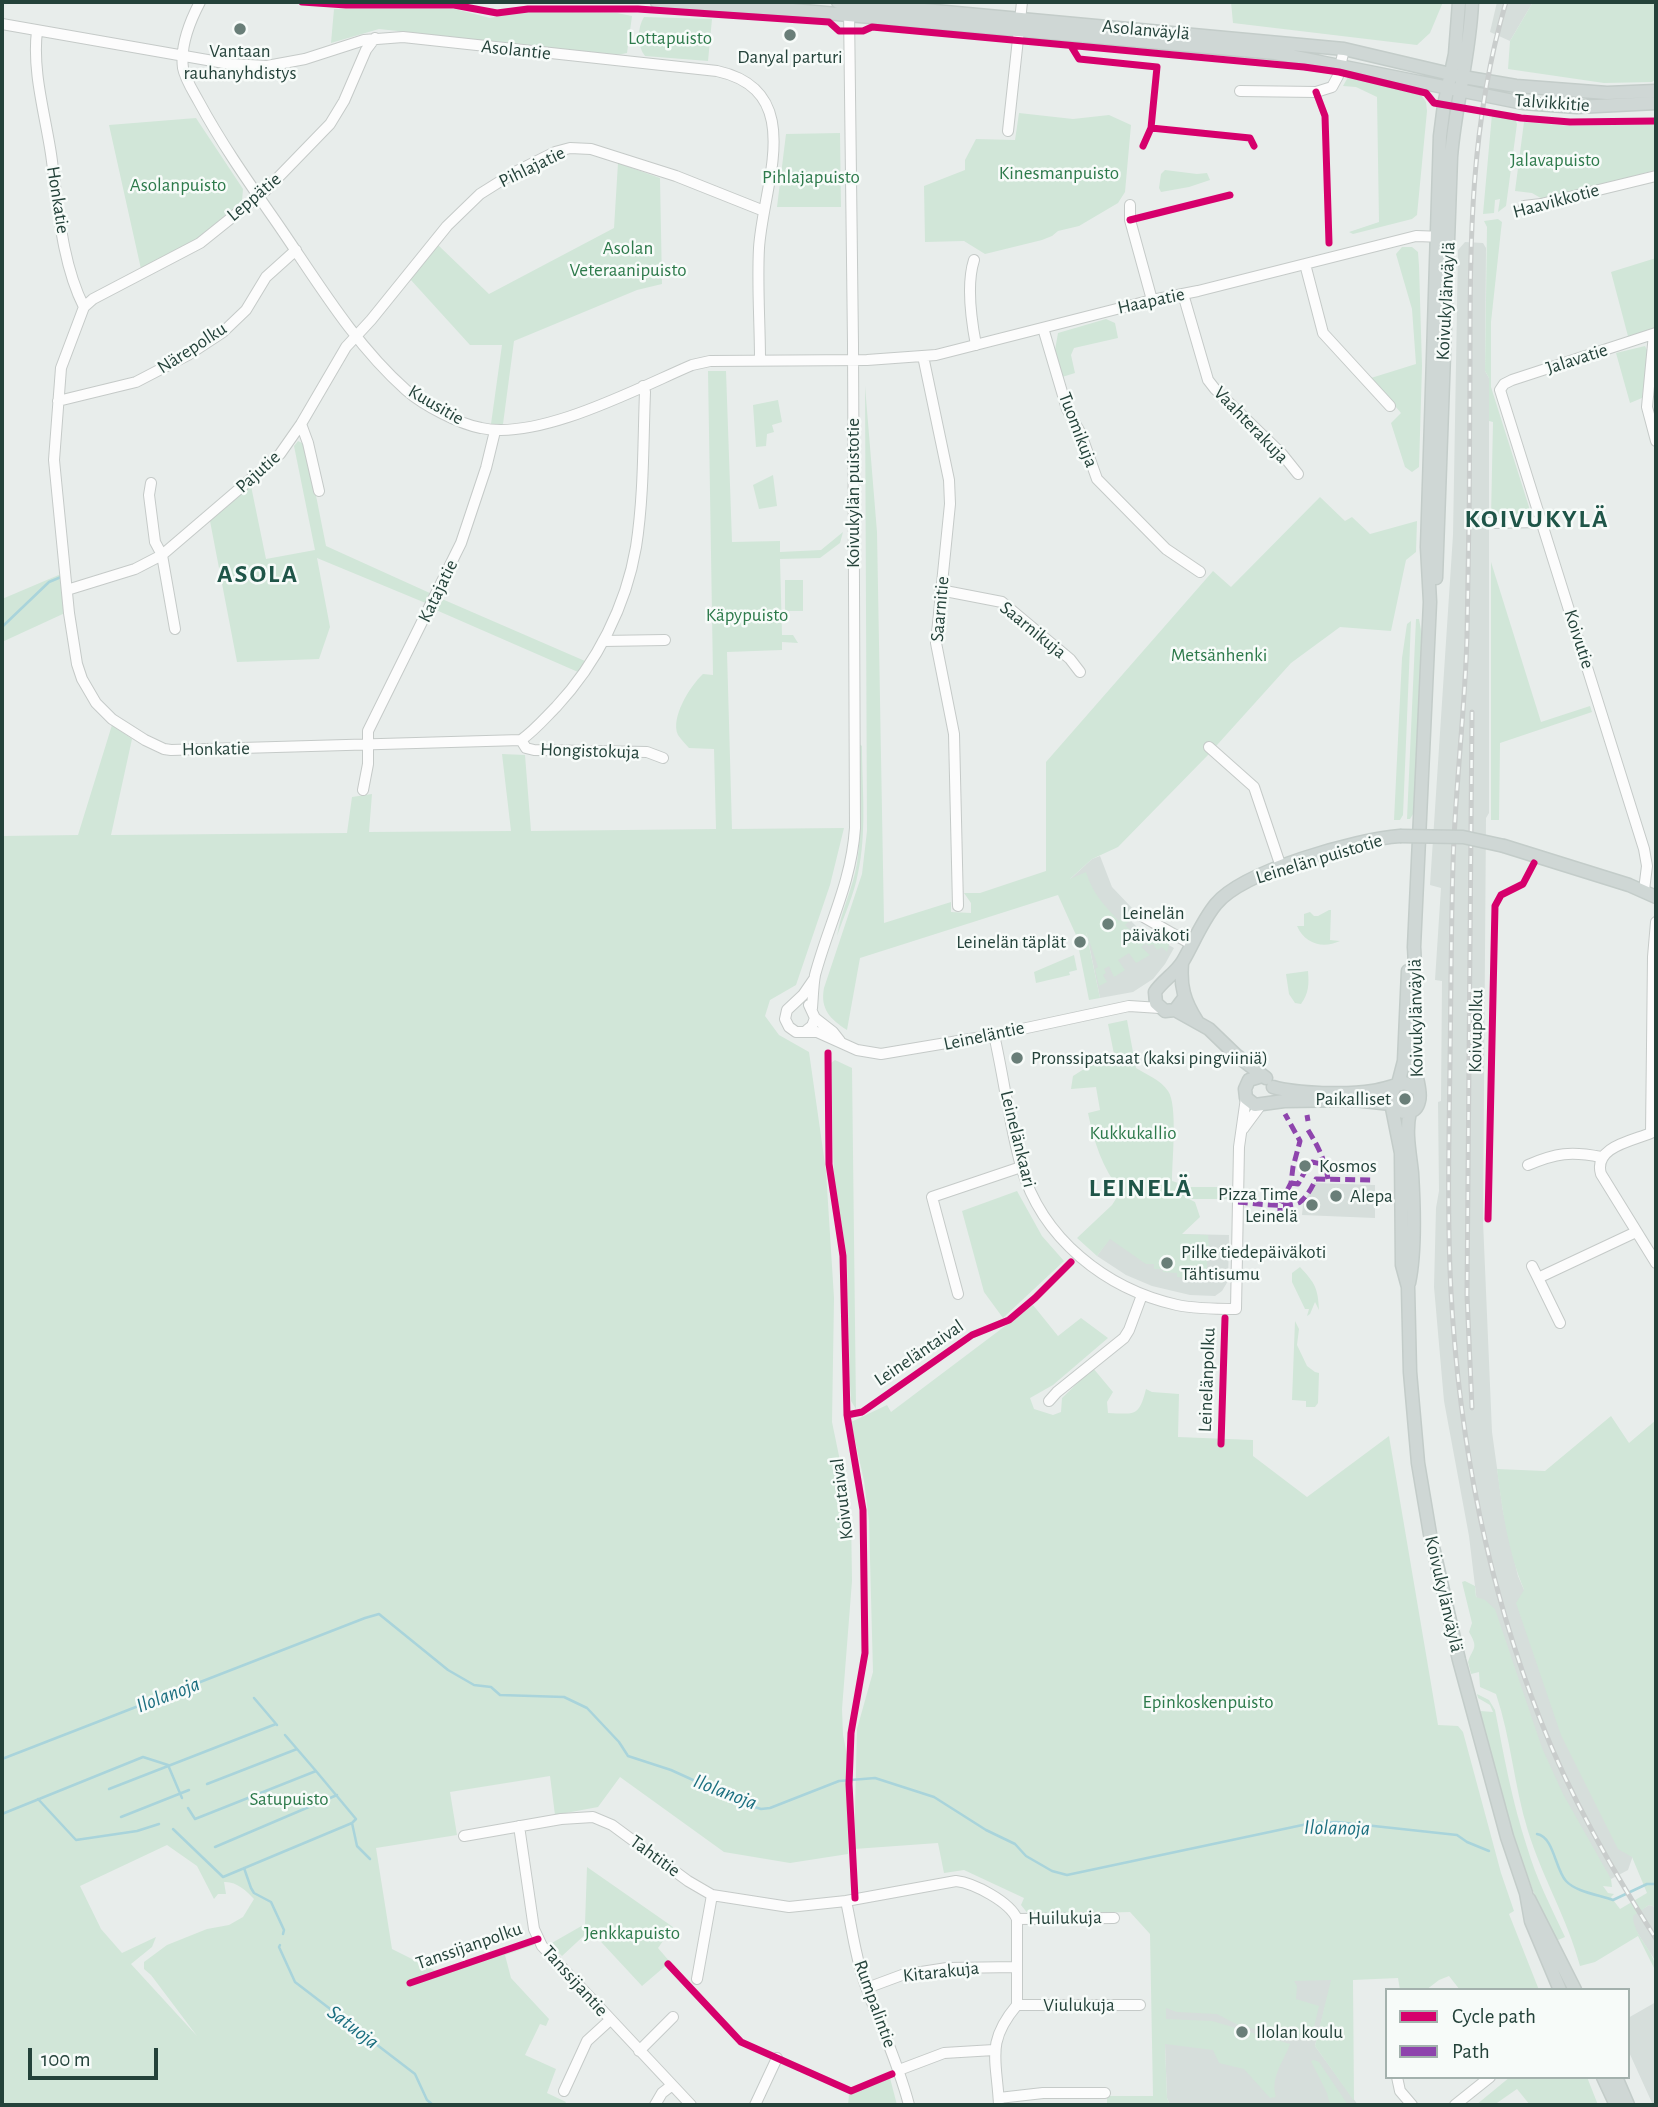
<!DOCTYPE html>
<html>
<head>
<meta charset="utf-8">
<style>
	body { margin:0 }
	#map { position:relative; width:1658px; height:2107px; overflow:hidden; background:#e8edeb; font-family:"Alegreya Sans",sans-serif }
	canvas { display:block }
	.frame { position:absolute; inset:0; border:4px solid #24423a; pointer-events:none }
	.legend { position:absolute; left:1385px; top:1988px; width:245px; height:91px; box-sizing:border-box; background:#f7fbf9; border:2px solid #a3b1ad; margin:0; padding:9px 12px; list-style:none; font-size:21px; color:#24423a }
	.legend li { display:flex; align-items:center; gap:14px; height:35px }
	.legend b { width:35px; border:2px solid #a3b1ad }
	.scale { position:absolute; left:28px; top:2048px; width:130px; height:32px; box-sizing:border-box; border:4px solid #24423a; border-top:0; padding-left:9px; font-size:21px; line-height:24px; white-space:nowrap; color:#24423a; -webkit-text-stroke:5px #f7fbf9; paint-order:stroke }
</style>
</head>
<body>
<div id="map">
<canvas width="1658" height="2107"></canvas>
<div class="frame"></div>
<ul class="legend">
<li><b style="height:9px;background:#d6006c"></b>Cycle path</li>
<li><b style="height:9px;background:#8e44ad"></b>Path</li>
</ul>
<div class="scale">100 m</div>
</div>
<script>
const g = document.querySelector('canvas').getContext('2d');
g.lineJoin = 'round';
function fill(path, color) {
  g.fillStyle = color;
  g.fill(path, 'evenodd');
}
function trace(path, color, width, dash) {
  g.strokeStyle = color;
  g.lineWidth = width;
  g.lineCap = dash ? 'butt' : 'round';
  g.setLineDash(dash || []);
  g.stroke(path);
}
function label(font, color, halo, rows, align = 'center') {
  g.font = font + ' "Alegreya Sans",sans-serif';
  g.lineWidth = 5;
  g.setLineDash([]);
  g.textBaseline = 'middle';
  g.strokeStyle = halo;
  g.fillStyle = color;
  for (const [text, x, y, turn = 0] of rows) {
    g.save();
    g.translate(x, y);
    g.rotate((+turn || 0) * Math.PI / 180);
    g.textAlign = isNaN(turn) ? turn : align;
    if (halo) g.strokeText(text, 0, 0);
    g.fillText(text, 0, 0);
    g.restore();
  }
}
fill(new Path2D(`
	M1497 2H1533L1510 41 1490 32Z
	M1465 242 1483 243 1486 248 1485 371 1489 378V813L1486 818 1483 1221 1492 1432 1503 1511 1518 1576 1636 1847 1628 1870 1611 1879 1594 1872 1478 1611 1469 1536 1444 1401 1434 1287 1436 1208 1439 1191 1438 1102 1441 1101 1442 981 1435 980 1441 888 1430 885 1453 535 1458 250Z
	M1100 856 1112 887 1132 908 1126 916 1137 927 1174 948 1165 964 1153 979 1133 992 1100 998 1086 930 1066 883 1092 859Z
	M1314 1183 1375 1185V1218L1302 1215 1303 1204Z
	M1182 1234 1229 1235 1228 1281 1222 1291 1215 1296 1190 1295 1152 1286 1126 1275 1097 1256 1109 1239Z
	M1649 1905 1656 1907V1962L1633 1926V1915Z
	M1294 1980H1332L1315 2046 1358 2105H1170L1167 2098 1165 2044 1166 2007 1176 2011Z
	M1656 2002V2105H1653L1628 2050V2018Z`), '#d6dedb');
fill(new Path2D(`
	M1231 2H1443L1430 33 1417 45 1233 23Z
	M1533 2H1656V79L1652 82 1604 83 1508 69 1510 41Z
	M334 9H455L490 18 526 11 617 13 632 16 627 53 617 55 379 29 331 43Z
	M644 17 712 19 708 61 645 56C637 46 637 28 644 17Z
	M1348 77 1421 95 1426 102 1427 111 1417 215 1412 219 1353 234 1349 232 1379 222 1377 97 1356 87 1343 86Z
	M1019 113 1073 119 1109 115 1131 125 1125 192 1118 203 1079 226 1058 231 1052 236 1042 240 985 254 964 241 925 242 924 186 965 170V160L976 139 1015 140Z
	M1492 114 1515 119 1517 124 1506 206 1498 212 1500 199 1495 200 1494 213 1483 214Z
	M196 118 243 189 242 201 191 244 141 269 109 125Z
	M1524 122 1571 126 1656 124V170L1544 200 1532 193 1515 191Z
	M840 133 841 207H777L786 134Z
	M618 163 660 178 662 284 637 290 514 341 503 424H491L502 345H470L410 279 438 245 489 294 614 228Z
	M1165 170 1197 174 1207 173 1210 180 1189 187 1161 192 1159 188 1161 174Z
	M1498 219 1502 222 1501 230 1491 322V387L1529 507V514L1491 517 1493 422 1489 421V378L1485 371 1487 227 1484 221Z
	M1402 247H1412L1418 252 1419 266 1422 366 1419 467 1412 472 1405 467 1391 423 1401 413 1371 378 1416 364 1412 309 1396 254Z
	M1656 258V327L1629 340 1611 272Z
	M1106 319 1115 323 1118 338 1074 348 1071 355 1075 373 1062 377 1055 350 1058 333Z
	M1645 346 1648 352 1642 398 1630 403 1616 353Z
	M708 371H726L732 542 780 541V552L821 550 843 532 840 543 820 558 780 559 782 635H793L798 643 782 642V650L727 652 732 829 844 828 830 885 796 985 770 1000 765 1016 779 1035 809 1052 826 1171 834 1298 832 1422 851 1514 852 1581 842 1709 843 1735 847 1755 848 1854 790 1863 724 1852 620 1777 598 1807 555 1815 550 1776 450 1792 457 1835 376 1848 392 1949 436 1971 531 1939 534 1945 505 1955 511 1978 549 2019 546 2026 540 2024 525 2055 556 2069 547 2093 566 2102 564 2105H2V836L78 835 112 725 132 739 111 835 347 833 352 797 372 794 369 832 511 831 502 754 525 755 531 831 716 829 714 749 689 748C685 744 681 739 678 735 670 718 690 686 703 674L713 675ZM167 1845 197 1866 214 1899 218 1894H226L224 1882C236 1881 247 1891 254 1899L243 1917 229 1925 207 1929 167 1945 144 1962V1969L151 1975 197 2036 131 1964 152 1947 156 1937 122 1953 101 1929 80 1886Z
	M865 386 877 532 884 923 951 902V912L971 913V903L964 893H980L1046 871V762L1213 571 1231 587 1320 497 1345 521 1352 517 1370 534 1417 521 1416 552 1406 560 1391 631 1340 627 1291 663 1208 755 1118 847 1092 859 1070 879 1086 872C1093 894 1103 904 1119 921L1126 915 1130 920 1125 925 1132 932 1137 927 1142 935 1146 932 1169 944 1167 952 1162 947 1157 950 1153 944 1149 946 1146 943 1141 947 1150 955 1136 963 1129 953 1118 960 1125 970 1114 977 1109 966 1104 969 1106 973 1103 975 1107 982 1099 986 1095 969 1098 967 1086 931 1100 998 1089 1000 1076 935 1058 895 860 958 847 1030C830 1019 820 1009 824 988L862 874 867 831Z
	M778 400 782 422 772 425 774 432 767 434 766 446 756 447 753 405Z
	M298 441 306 445 326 546 432 594 428 604 317 558 330 627 319 659 237 662 210 521 251 486 266 559 315 550 294 446Z
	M773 475 777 506 759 509 753 485Z
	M1491 562 1541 722 1590 706 1592 712 1500 743 1499 820H1491Z
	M61 574 65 613 2 642V599Z
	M785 580H803V611H785Z
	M442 599 585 661 578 672 436 610Z
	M1416 619H1419L1423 641 1415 811 1410 819H1407Z
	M1411 621 1403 815 1400 820H1394L1402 658 1407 624Z
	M858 743 862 746C862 788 867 832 858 873 854 895 844 916 837 936 841 911 853 888 857 863 863 824 858 782 858 743Z
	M1329 910H1331L1330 940 1340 941C1323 949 1305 944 1297 926H1304V914L1310 912 1314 916H1318Z
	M1074 955 1077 970 1069 972 1070 975 1036 983 1034 972Z
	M1308 971C1309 984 1309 993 1301 1004L1295 1003 1289 994 1286 974Z
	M1127 1020 1136 1068C1147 1075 1161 1080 1168 1091 1178 1105 1172 1161 1172 1181L1191 1187H1230L1229 1199H1189L1195 1202 1200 1217 1182 1234 1208 1235 1210 1259 1207 1260V1280L1177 1277V1273L1163 1272V1269H1154V1264H1146L1110 1239 1097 1256 1077 1238 1112 1205 1121 1191C1102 1168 1094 1142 1088 1113L1100 1110 1096 1087 1071 1089 1073 1076 1095 1062 1114 1054 1108 1024Z
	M835 1060 852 1068 856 1409 851 1401 850 1384 847 1257 834 1180 831 1063Z
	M1017 1191 1042 1236 1064 1261 1003 1318 984 1292 962 1211Z
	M1300 1267C1315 1283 1318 1288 1319 1310L1315 1302 1310 1314 1307 1316 1309 1309H1305L1292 1282V1273Z
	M1033 1305 1058 1336 1081 1318 1108 1338 1053 1385 1030 1398 1034 1409 1053 1415 1061 1412 1062 1398 1093 1368 1113 1392 1107 1402 1108 1413C1135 1414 1139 1417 1146 1389L1152 1392 1179 1394 1178 1437 1253 1440V1456L1307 1497 1389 1436 1438 1725 1458 1726 1463 1732 1501 1873 1514 1911 1509 1914 1539 1990H1460L1449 1976 1439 1980 1426 1990H1400L1398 1978 1353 1980 1354 2101 1315 2046 1331 1980 1294 1981 1297 1986 1296 1999 1319 2006 1311 2040 1240 2026 1217 2014 1177 2012 1166 2008V2019L1212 2021 1290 2044C1283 2063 1270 2077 1276 2097L1270 2098 1244 2069 1219 2063 1213 2050 1165 2044 1167 2098 1170 2105H1107V2096H1153L1150 1934 1130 1912 1029 1915 1021 1905 1024 1898 964 1870 944 1873 938 1843 854 1849 857 1729 873 1672 869 1521 864 1481 851 1422 887 1405 891 1412Z
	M1295 1321 1299 1329 1297 1345 1307 1366 1315 1372 1319 1373 1318 1403 1315 1407H1306V1401L1292 1400Z
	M1611 1416 1629 1443 1656 1420V1907L1649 1905 1633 1916C1633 1937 1656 1950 1656 1972L1638 1936 1595 1962 1580 1966C1568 1920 1542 1877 1528 1831 1514 1786 1511 1738 1496 1694L1480 1687 1479 1672 1471 1674 1468 1662C1473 1647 1479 1649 1469 1632L1472 1623 1462 1582 1465 1581 1475 1586 1476 1597 1485 1600 1495 1609 1542 1748 1563 1794 1611 1879 1612 1887 1603 1886 1608 1893 1614 1894 1611 1897 1620 1909 1647 1893 1632 1857 1618 1849 1561 1735 1516 1603 1524 1590C1508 1552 1502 1509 1497 1469L1545 1471Z
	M1477 1694 1489 1700 1495 1710C1504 1756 1512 1802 1527 1847 1536 1878 1551 1907 1565 1937L1558 1940 1543 1918 1511 1830 1480 1711 1493 1712 1490 1705 1478 1698Z
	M587 1867 673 1927 658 1948 670 1962 642 1986 590 1930 562 1956 550 1944 585 1924Z
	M1314 2060 1319 2062 1348 2105H1330L1327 2093 1311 2061Z
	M1510 2077H1587L1598 2105H1530L1517 2089 1494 2105H1476Z
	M890 2078 897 2105H848L849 2095Z`), '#d1e6d8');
trace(new Path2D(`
	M2 627 49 582 61 577
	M254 1698 277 1725
	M285 1735 316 1771
	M2 1759 365 1618 379 1614 448 1670 474 1685 491 1687 500 1695 564 1697 587 1708 619 1742 628 1756 671 1770 748 1805 761 1809 770 1808 839 1781 875 1778 934 1797 986 1830 1015 1844 1026 1856 1052 1871 1067 1875 1312 1823 1337 1822 1457 1835 1467 1842 1489 1851
	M207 1784 297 1749
	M109 1789 276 1724
	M38 1799 76 1840 137 1831 159 1824
	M2 1814 143 1757 168 1765 182 1798
	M121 1817 189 1790
	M352 1823 357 1846 370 1859
	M173 1829 223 1877 352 1823 356 1819 316 1771 195 1819 188 1808
	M1537 1834C1554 1837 1555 1869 1566 1881 1576 1892 1599 1895 1613 1900L1647 1884H1654
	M215 1847 337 1795
	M244 1868 251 1888 254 1893 271 1902 284 1930 283 1934
	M280 1945 279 1947 295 1982 415 2074 427 2100 433 2105`), '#a9d4db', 2.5);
const minor = new Path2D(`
	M200 2C190 21 180 46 183 68 185 79 193 91 199 102 220 141 245 177 270 213 313 274 350 340 406 390 423 405 459 424 481 428 539 441 638 388 692 365L710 361 867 360 936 355 1152 300 1198 291 1416 236 1444 237
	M2 24 230 64 267 66 305 59 364 40 403 37 717 71C808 91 763 184 759 248 757 285 760 323 760 360
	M37 31C32 71 45 114 51 154 58 203 61 262 84 307L61 368 54 460 69 613 77 664 82 679 96 703 112 719 145 740 164 749 171 750 521 740C534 731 545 718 556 707 597 663 626 606 636 547 644 496 643 443 645 392L643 386
	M1240 91 1316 92 1332 87 1338 76 1344 49
	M1008 131 1022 2
	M1130 205V220L1152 300
	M1524 206 1541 204 1656 176
	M974 260C966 285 971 319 976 345
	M1305 264 1323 333 1390 406
	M1183 294 1208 380 1215 389 1282 454 1298 474
	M84 307 93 299 200 243 266 190 330 124 344 101 366 50 375 38
	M1043 328 1067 409 1081 434 1097 479 1166 549 1200 572
	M1654 334 1647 407 1656 441
	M923 356 949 480 950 504 936 643 954 734 958 906
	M58 401 136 382 188 355 223 332 246 310 266 277 296 250
	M301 424 308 443 319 491
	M151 483 149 495 155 542 162 555 175 629
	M1487 523 1541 522
	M67 590 135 569 162 555 280 454 301 424 346 347 371 320 447 226 480 194 515 172 555 152 570 148 591 149 676 176 764 211
	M940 590 1002 602 1070 659 1080 672
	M603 641 665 640
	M521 740 526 748 534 750 647 752 663 758
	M1209 747 1254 787 1281 867
	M363 790 368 764V731L461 543 486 468 495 431
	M1644 890 1647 866 1644 849 1500 390 1504 384 1512 380 1656 333
	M1140 915 1191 944
	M1656 922 1653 957 1651 1133C1632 1141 1593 1147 1601 1174L1656 1263
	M814 979 803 995 787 1010 785 1019 789 1027 796 1032H817L857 1050 881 1054 994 1035 1129 1006 1160 1008
	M812 1008C813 997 813 986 815 975 829 923 851 884 855 828L853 344 849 10
	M815 1018 833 1032 840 1041
	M807 1030 812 1026 815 1018 809 1005
	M994 1035C1004 1078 1009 1123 1021 1166 1042 1239 1106 1289 1177 1305 1196 1309 1217 1309 1236 1309L1239 1147 1246 1098
	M1243 1129 1260 1106
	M1528 1165C1556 1153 1571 1151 1601 1157
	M1532 1266 1538 1278
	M958 1294 932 1197 1021 1167
	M1560 1323 1538 1278 1636 1232
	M1049 1401 1057 1392 1124 1338 1129 1330 1142 1295
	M519 1826 534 1929 542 1946 691 2105
	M464 1836 561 1819 593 1817 612 1825 688 1881 712 1895 789 1907 846 1901 956 1881C974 1883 1010 1902 1017 1919V2005C985 2043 997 2060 999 2105
	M846 1901C852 1928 855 1955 864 1981 879 2023 898 2062 909 2105
	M1017 1919 1114 1918
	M697 1979 712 1895
	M867 1988 902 1975 947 1968 1017 1967
	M1017 2005H1140
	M639 2051 673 2017
	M899 2070 944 2053 994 2050
	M1397 2077 1400 2091 1412 2105
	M564 2091 587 2041 610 2020
	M999 2098 1043 2093H1105
	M655 2105 662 2093 671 2086
	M755 2105 777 2058
	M1455 2105 1490 2077`);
const major = new Path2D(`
	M657 2 781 9 1275 53 1523 103 1577 107 1656 103
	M838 2 1344 49 1463 77 1516 86 1607 93 1656 91
	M1436 578 1451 157C1455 105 1470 55 1472 2
	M1504 846 1629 885 1656 897
	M1182 963C1180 986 1184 1001 1197 1021
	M1184 998 1175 1010 1165 1011 1156 1003 1155 992C1162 981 1176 973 1183 961 1194 942 1202 921 1216 904 1243 871 1357 839 1400 836
	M1175 1010 1209 1029 1236 1055 1266 1078
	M1262 1076 1249 1080 1245 1089 1246 1098 1255 1105 1284 1101 1354 1100 1391 1104
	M1398 1084 1404 1061 1408 971
	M1395 1086 1390 1098 1401 1153 1402 1265 1408 1287 1410 1372 1418 1463 1430 1534 1459 1660 1507 1837 1526 1893 1531 1921 1560 1990
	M1273 1087C1297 1094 1348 1095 1373 1091 1384 1089 1395 1085 1405 1083L1417 1089
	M1393 1107C1402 1114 1416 1115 1419 1101 1422 1092 1414 1069 1413 1058 1411 1021 1417 984 1414 947L1430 602 1427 547 1440 136 1444 105 1455 54 1459 2
	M1409 1283C1416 1250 1414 1206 1412 1173 1410 1153 1405 1132 1410 1112
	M1529 1899 1575 1990
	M1603 2077 1616 2105
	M1616 2077 1628 2105`);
trace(minor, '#c5cac8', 12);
trace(major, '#c3ccc9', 15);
trace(minor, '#fcfcfc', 10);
trace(major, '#cfd7d5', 12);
const rail = new Path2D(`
	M1506 2C1470 124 1470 240 1470 367 1470 456 1469 546 1467 636 1465 712 1455 788 1453 864 1451 930 1451 997 1450 1063 1449 1139 1447 1216 1451 1292 1459 1437 1487 1584 1540 1719 1570 1797 1612 1869 1656 1939
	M1472 712 1467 1295 1472 1408`);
trace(rail, '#c9cdcc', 5);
trace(rail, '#f7fbf9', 2.5, [8]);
const majorBridge = new Path2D(`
	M1400 836 1463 837 1504 846`);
trace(majorBridge, '#c3ccc9', 15, []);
trace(majorBridge, '#cfd7d5', 12);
trace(new Path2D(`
	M1307 1115 1308 1121
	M1308 1130C1318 1146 1325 1160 1328 1179
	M1291 1183 1298 1184C1303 1176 1305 1169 1312 1162L1326 1165
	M1238 1202C1252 1203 1288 1209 1300 1202 1307 1197 1312 1187 1316 1179L1374 1180
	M1280 1218V1204L1291 1183 1293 1167 1300 1141 1285 1114`), '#8e44ad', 5, [10, 5]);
trace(new Path2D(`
	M302 2 346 5H454L497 13 528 9H638L829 22 839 31H863L872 27 1304 67 1339 72 1426 93 1434 103 1521 118 1570 122 1656 121
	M1071 46 1079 59 1157 67 1151 128 1143 146
	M1316 92 1325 116 1329 243
	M1151 128 1250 138 1254 146
	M1130 220 1230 195
	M828 1053 829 1164 843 1256 847 1415 863 1510 865 1653 851 1733 849 1784 855 1898
	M1488 1219 1495 906 1501 895 1523 884 1534 863
	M847 1415 862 1412 972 1335 1009 1320 1035 1298 1071 1262
	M1221 1444 1225 1318
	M668 1964 741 2042 851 2091 892 2074
	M410 1983 538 1939`), '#d6006c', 7);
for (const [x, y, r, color] of [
	[240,29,7,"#697e78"],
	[790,35,7,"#697e78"],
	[1108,924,7,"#697e78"],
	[1080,942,7,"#697e78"],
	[1017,1058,7,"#697e78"],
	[1405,1099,7,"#697e78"],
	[1305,1166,7,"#697e78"],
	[1336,1196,7,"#697e78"],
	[1312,1205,7,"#697e78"],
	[1167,1263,7,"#697e78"],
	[1242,2032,7,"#697e78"]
]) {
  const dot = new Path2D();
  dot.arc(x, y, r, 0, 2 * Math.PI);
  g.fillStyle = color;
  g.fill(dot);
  trace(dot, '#f7fbf9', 2.5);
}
label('19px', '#24423a', '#f7fbf9', [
	["Asolanväylä",1146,30,5],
	["Asolantie",516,50,6],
	["Talvikkitie",1552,103,4],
	["Pihlajatie",532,167,-26],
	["Leppätie",254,197,-40],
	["Honkatie",58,200,81],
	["Haavikkotie",1556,201,-15],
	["Haapatie",1151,301,-12],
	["Koivukylänväylä",1446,301,-87],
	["Närepolku",192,348,-33],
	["Jalavatie",1577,359,-18],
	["Kuusitie",436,405,30],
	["Vaahterakuja",1251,425,46],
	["Tuomikuja",1078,430,69],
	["Pajutie",258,472,-42],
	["Koivukylän puistotie",853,493,-90],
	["Katajatie",438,591,-64],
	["Saarnitie",940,609,-85],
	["Saarnikuja",1033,630,39],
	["Koivutie",1579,639,72],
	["Honkatie",216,749,-1],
	["Hongistokuja",590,751,2],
	["Leinelän puistotie",1319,859,-17],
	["Koivukylänväylä",1416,1018,-91],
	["Koivupolku",1476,1031,-89],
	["Leineläntie",984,1036,-12],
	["Leinelänkaari",1018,1139,76],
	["Leineläntaival",919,1353,-34],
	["Leinelänpolku",1207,1380,-88],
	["Koivutaival",842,1499,-97],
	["Koivukylänväylä",1444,1594,77],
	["Tahtitie",655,1856,36],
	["Huilukuja",1065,1918,-1],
	["Tanssijanpolku",469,1946,-19],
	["Kitarakuja",941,1972,-6],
	["Tanssijantie",575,1981,48],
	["Rumpalintie",875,2004,70],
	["Viulukuja",1079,2005]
]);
label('19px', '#2d7a4b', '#f7fbf9', [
	["Lottapuisto",670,38],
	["Jalavapuisto",1555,160],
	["Kinesmanpuisto",1059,173],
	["Pihlajapuisto",811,177],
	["Asolanpuisto",178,185],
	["Asolan",628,248],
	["Veteraanipuisto",628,270],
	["Käpypuisto",747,615],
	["Metsänhenki",1219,655],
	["Kukkukallio",1133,1133],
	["Epinkoskenpuisto",1208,1702],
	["Satupuisto",289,1799],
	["Jenkkapuisto",632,1933]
]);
label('19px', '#24423a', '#f7fbf9', [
	["Vantaan",240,51,"center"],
	["rauhanyhdistys",240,73,"center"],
	["Danyal parturi",790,57,"center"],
	["Leinelän",1122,913],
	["päiväkoti",1122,935],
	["Leinelän täplät",1066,942,"right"],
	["Pronssipatsaat (kaksi pingviiniä)",1031,1058],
	["Paikalliset",1391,1099,"right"],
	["Kosmos",1319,1166],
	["Pizza Time",1298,1194,"right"],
	["Leinelä",1298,1216,"right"],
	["Alepa",1350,1196],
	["Pilke tiedepäiväkoti",1181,1252],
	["Tähtisumu",1181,1274],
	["Ilolan koulu",1256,2032]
], 'left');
label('italic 21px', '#1c6f80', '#f7fbf9', [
	["Ilolanoja",168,1695,-21],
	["Ilolanoja",725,1792,21],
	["Ilolanoja",1337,1828,1],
	["Satuoja",353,2027,37]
]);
g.letterSpacing = '2px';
label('bold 26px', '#1f5548', '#f7fbf9', [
	["KOIVUKYLÄ",1537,519],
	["ASOLA",258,574],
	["LEINELÄ",1141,1188]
]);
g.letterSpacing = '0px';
</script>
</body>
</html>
